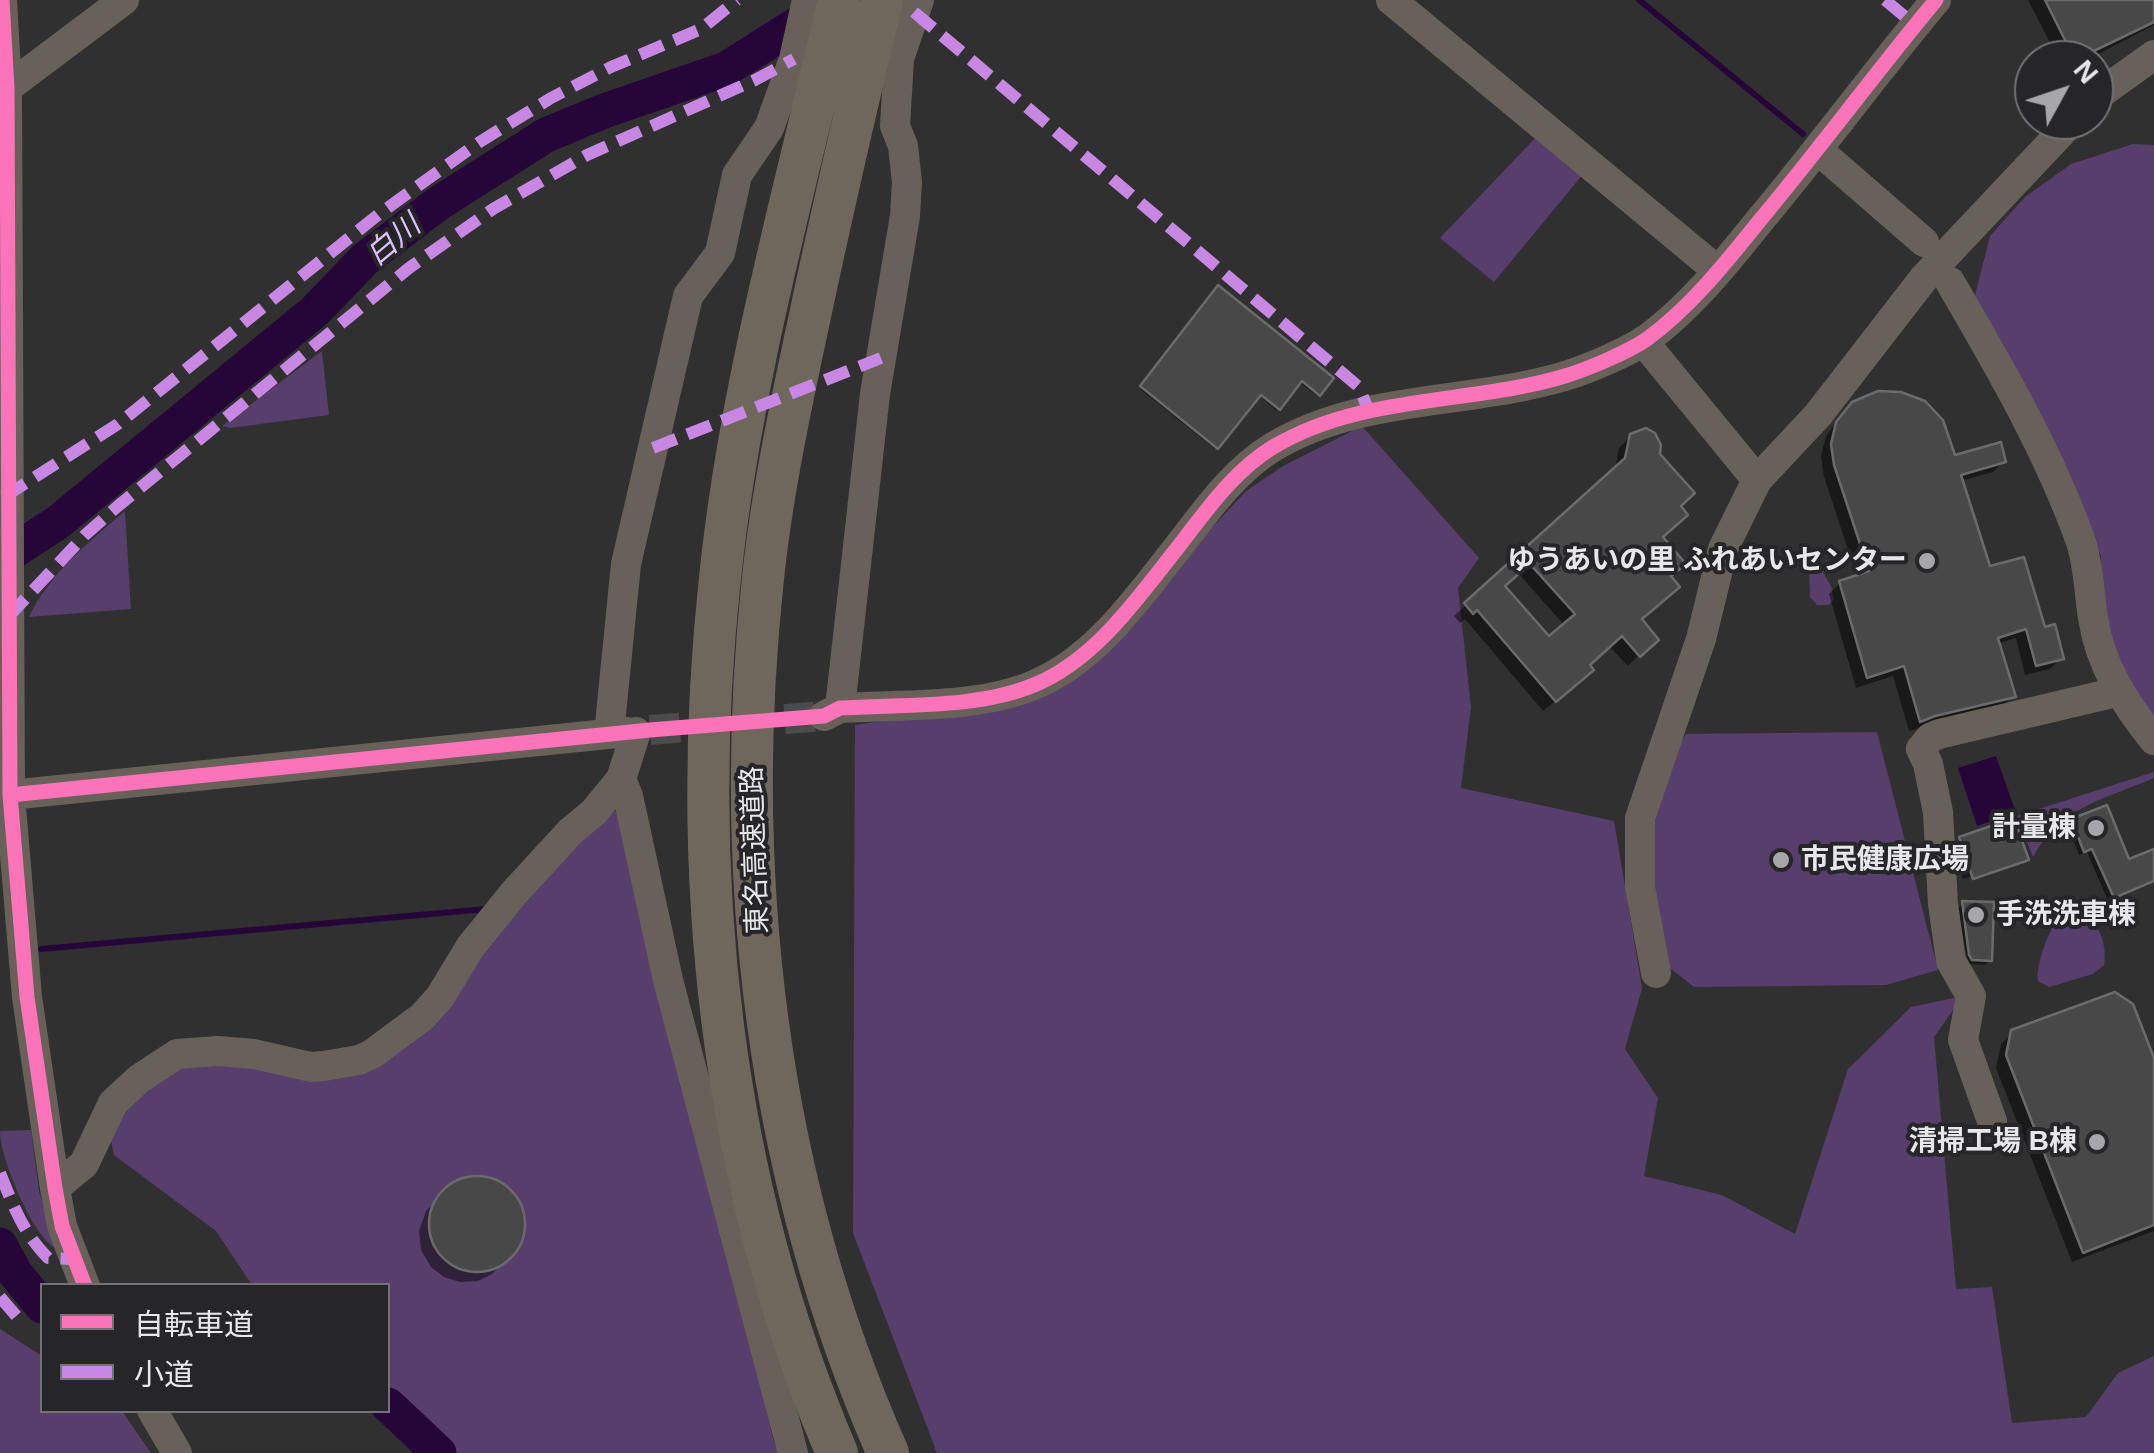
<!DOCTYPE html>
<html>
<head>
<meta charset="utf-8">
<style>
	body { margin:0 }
	#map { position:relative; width:2154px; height:1453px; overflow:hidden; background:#303031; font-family:Arial,"Noto Sans JP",sans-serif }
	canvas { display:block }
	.legend { position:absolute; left:40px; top:1283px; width:350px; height:130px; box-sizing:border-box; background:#262528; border:2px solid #737275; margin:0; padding:12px 18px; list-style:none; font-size:30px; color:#e7e6e8 }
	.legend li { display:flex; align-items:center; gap:20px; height:50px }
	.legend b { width:50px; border:2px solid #737275 }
	.north { position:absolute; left:2014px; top:40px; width:100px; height:100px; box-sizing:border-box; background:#262528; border:2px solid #737275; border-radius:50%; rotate:50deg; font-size:28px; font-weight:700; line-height:40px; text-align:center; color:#e7e6e8 }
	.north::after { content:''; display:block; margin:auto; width:35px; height:45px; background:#a7a6a8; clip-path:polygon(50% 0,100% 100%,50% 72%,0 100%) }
</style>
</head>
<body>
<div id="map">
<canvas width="2154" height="1453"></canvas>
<ul class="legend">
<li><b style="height:12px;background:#fb73b8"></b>自転車道</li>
<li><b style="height:12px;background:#c787e3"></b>小道</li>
</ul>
<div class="north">N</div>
</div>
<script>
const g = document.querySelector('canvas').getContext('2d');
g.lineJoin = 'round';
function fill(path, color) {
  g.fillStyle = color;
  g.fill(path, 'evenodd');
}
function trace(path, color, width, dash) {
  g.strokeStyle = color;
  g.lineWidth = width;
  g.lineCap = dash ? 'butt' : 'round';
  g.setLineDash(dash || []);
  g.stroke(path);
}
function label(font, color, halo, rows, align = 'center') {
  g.font = font + ' Arial,"Noto Sans JP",sans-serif';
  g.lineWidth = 8;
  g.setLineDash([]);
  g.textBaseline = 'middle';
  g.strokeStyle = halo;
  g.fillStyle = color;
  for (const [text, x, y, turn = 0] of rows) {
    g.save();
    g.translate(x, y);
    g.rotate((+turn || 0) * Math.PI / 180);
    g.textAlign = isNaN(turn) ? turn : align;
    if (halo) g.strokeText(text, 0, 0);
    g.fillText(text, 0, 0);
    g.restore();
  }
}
fill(new Path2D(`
	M1539 134 1584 173 1494 282 1440 238Z
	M2133 144 2154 145V723L2126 688 2099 618 2101 556 2062 460 1975 295 1990 236 2025 197 2071 164Z
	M322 351 329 415 230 428 222 426Z
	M1362 426 1479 558 1458 588 1471 707 1461 788 1614 821 1642 988 1625 1049 1658 1098 1644 1176 1722 1195 1795 1234 1848 1069 1911 1007 1963 996 1934 1037 1956 1289 1992 1287 2012 1423 2086 1417 2118 1373 2154 1356V1453H937L853 1233 855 725 1024 699 1194 547 1246 491 1283 466Z
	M125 511 131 609 29 617C49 574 89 542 125 511Z
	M1821 569 1831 586 1834 600 1828 605H1817L1810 597 1809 572Z
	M1877 732 1938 970 1886 985 1694 987 1670 968 1654 891 1653 790 1686 734Z
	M2154 772V778C2103 800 2061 806 2033 857L2017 816Z
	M608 810 623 812 774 1442 779 1453H444L409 1417 388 1402V1286L252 1285 216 1231 114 1155 108 1126 119 1106 191 1058 333 1079 487 946Z
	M2078 910C2098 919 2108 944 2104 965L2093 974 2049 987 2038 981C2035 967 2050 925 2061 915 2067 910 2070 911 2078 910Z
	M31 1130 39 1191 55 1248C32 1235 0 1158 0 1131Z
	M0 1329 42 1356V1410L122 1411 151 1453H0Z`), '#573e6c');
fill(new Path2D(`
	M1996 756 2016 813 1977 826 1958 768Z`), '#260639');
fill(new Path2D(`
	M2028 0H2154V25L2087 60H2059Z
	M1219 288 1331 378 1317 396 1298 381 1276 410 1258 395 1215 449 1140 389Z
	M1841 416 1954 458 2004 461 1993 472 1960 481 1988 569 2043 630 2061 658 2050 669 2025 675 2016 638 1997 644 2013 696 2002 707 1909 731 1893 676 1856 688 1829 594 1840 583 1857 577 1824 477 1821 456 1826 436Z
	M1631 436 1657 455 1678 506 1660 538 1668 577 1639 620 1655 639 1628 666 1609 646 1587 666 1580 681 1543 711 1465 619 1460 623 1454 616 1615 470 1619 448ZM1518 573 1565 626 1549 640 1502 587Z
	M2072 821 2128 863 2154 854V882L2108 901 2087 852 2079 855 2068 826Z
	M1960 839 2026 859 2020 866V860L1963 879 1952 847Z
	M1963 904 1990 960 1985 965 1968 964 1958 908Z
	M2013 1032 2154 1064V1231L2072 1262 1996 1068 2001 1044Z
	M480 1178 500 1184 516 1198 523 1218 522 1235 515 1251 492 1274 478 1281 460 1282 444 1277 431 1267 421 1250 419 1231 426 1211 452 1185Z`), '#0007');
trace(new Path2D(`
	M1639 0 1803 134
	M41 949 486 909`), '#260639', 6);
trace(new Path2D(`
	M0 560 57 523 315 311 365 259 439 203 546 135 604 111 726 69 823 8
	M0 1245 15 1273 42 1306
	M388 1405 439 1453`), '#260639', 35);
const building = new Path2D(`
	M2045 0H2154V22L2075 60Z
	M1218 285 1334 378 1320 396 1302 381 1280 410 1261 395 1218 449 1140 386Z
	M1878 391 1901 392 1925 401 1943 420 1955 455 2001 442 2006 462 1961 475 1990 566 2024 557 2045 627 2055 624 2064 659 2036 666 2026 629 1998 638 2016 697 1935 716 1920 722 1904 666 1867 678 1839 581 1869 571 1834 465 1831 444 1836 422 1852 402Z
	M1646 428 1655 433 1661 445 1660 454 1695 493 1681 506 1688 515 1663 537 1686 564 1671 576 1680 587 1642 619 1659 640 1640 657 1622 636 1590 665 1594 670 1556 702 1477 610 1473 614 1464 603 1625 458 1630 434ZM1530 564 1575 614 1549 636 1505 586Z
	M2107 805 2129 859 2154 849V881L2114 898 2092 849 2084 852 2071 819Z
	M2014 818 2029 860 1973 879 1959 837Z
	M1962 901 1994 902 1992 961 1972 960 1969 955Z
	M2115 992 2133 1004 2154 1058V1225L2083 1253 2006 1055 2011 1030Z
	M429 1224a48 48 0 1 1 96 0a48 48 0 1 1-96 0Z`);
fill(building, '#484849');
trace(building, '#6b6b6c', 2.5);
trace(new Path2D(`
	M650 730 824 716`), '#4b4b4c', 30, [30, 15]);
trace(new Path2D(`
	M2 0 7 88 10 795 27 997 55 1188 62 1226 85 1286
	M1391 0 1718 271
	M7 88 124 0
	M2094 98 2154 55
	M1818 150 1924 242
	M1950 282C1999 366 2048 450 2081 542 2089 567 2089 593 2093 618 2100 665 2125 704 2154 740
	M1643 341 1757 480
	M840 708 875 394 905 216 907 182 903 146 895 126 899 59 919 0
	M824 716 840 708C902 704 976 709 1034 685 1095 660 1136 600 1175 551 1204 514 1232 472 1273 447 1362 394 1468 405 1565 376 1588 369 1628 352 1647 339 1692 306 1727 261 1761 219 1821 147 1876 72 1936 0
	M609 734 626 564 688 296 720 253 737 175 769 128 794 59 807 0
	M621 779 628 796 668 980 793 1453
	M10 795 627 732
	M1656 973 1640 887V818L1701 639 1723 549 1757 480 1818 415 1924 278 2073 120
	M1992 1121 1963 1040 1971 996 1951 961 1943 904 1938 812 1928 764 1921 749 1930 738 1939 734 2117 692
	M55 1188 84 1164 113 1103 139 1079 177 1054 218 1051 254 1054 311 1067 324 1066 359 1060 372 1054 422 1017 440 997 471 946 515 892 571 831 594 812 621 779 636 732
	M152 1410 177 1453`), '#67615a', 30);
trace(new Path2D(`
	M882 0C856 108 831 216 808 325 790 409 772 493 763 578 731 875 767 1180 888 1453
	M837 1453C720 1179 688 872 720 578 740 383 795 190 839 0`), '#6f675c', 42);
trace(new Path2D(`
	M1885 0 1915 25
	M914 12 1359 387 1368 409
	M653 448 881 358
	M4 497 118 424 379 214 478 143 551 98 611 67 701 29 737 0
	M8 617 85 535 118 506 409 268 493 209 587 155 755 80 794 59
	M0 1173C13 1205 23 1233 48 1258L73 1259
	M0 1297 24 1325`), '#c787e3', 12, [25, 12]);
trace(new Path2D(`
	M2 0 7 88 10 795 27 997 55 1188 62 1226 85 1286
	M10 795 650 730 824 716 840 708C902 704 976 709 1034 685 1095 660 1136 600 1175 551 1204 514 1232 472 1273 447 1362 394 1468 405 1565 376 1588 369 1628 352 1647 339 1692 306 1727 261 1761 219 1821 147 1876 72 1936 0`), '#fb73b8', 15);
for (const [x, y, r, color] of [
	[1927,561,10,"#a7a6a8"],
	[2096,828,10,"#a7a6a8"],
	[1781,860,10,"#a7a6a8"],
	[1976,915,10,"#a7a6a8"],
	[2097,1142,10,"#a7a6a8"]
]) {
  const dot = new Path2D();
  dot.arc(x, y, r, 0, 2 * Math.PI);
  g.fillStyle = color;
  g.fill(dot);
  trace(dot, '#262528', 4);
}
label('bold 28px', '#e7e6e8', '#262528', [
	["ゆうあいの里 ふれあいセンター",1907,561],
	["計量棟",2076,828],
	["市民健康広場",1801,860,"left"],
	["手洗洗車棟",1996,915,"left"],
	["清掃工場 B棟",2077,1142]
], 'right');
label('28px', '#e7e6e8', '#262528', [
	["東名高速道路",756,850,-92]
]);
label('italic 30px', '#ddc1f6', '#262528', [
	["白川",394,241,-40]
]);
</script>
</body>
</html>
